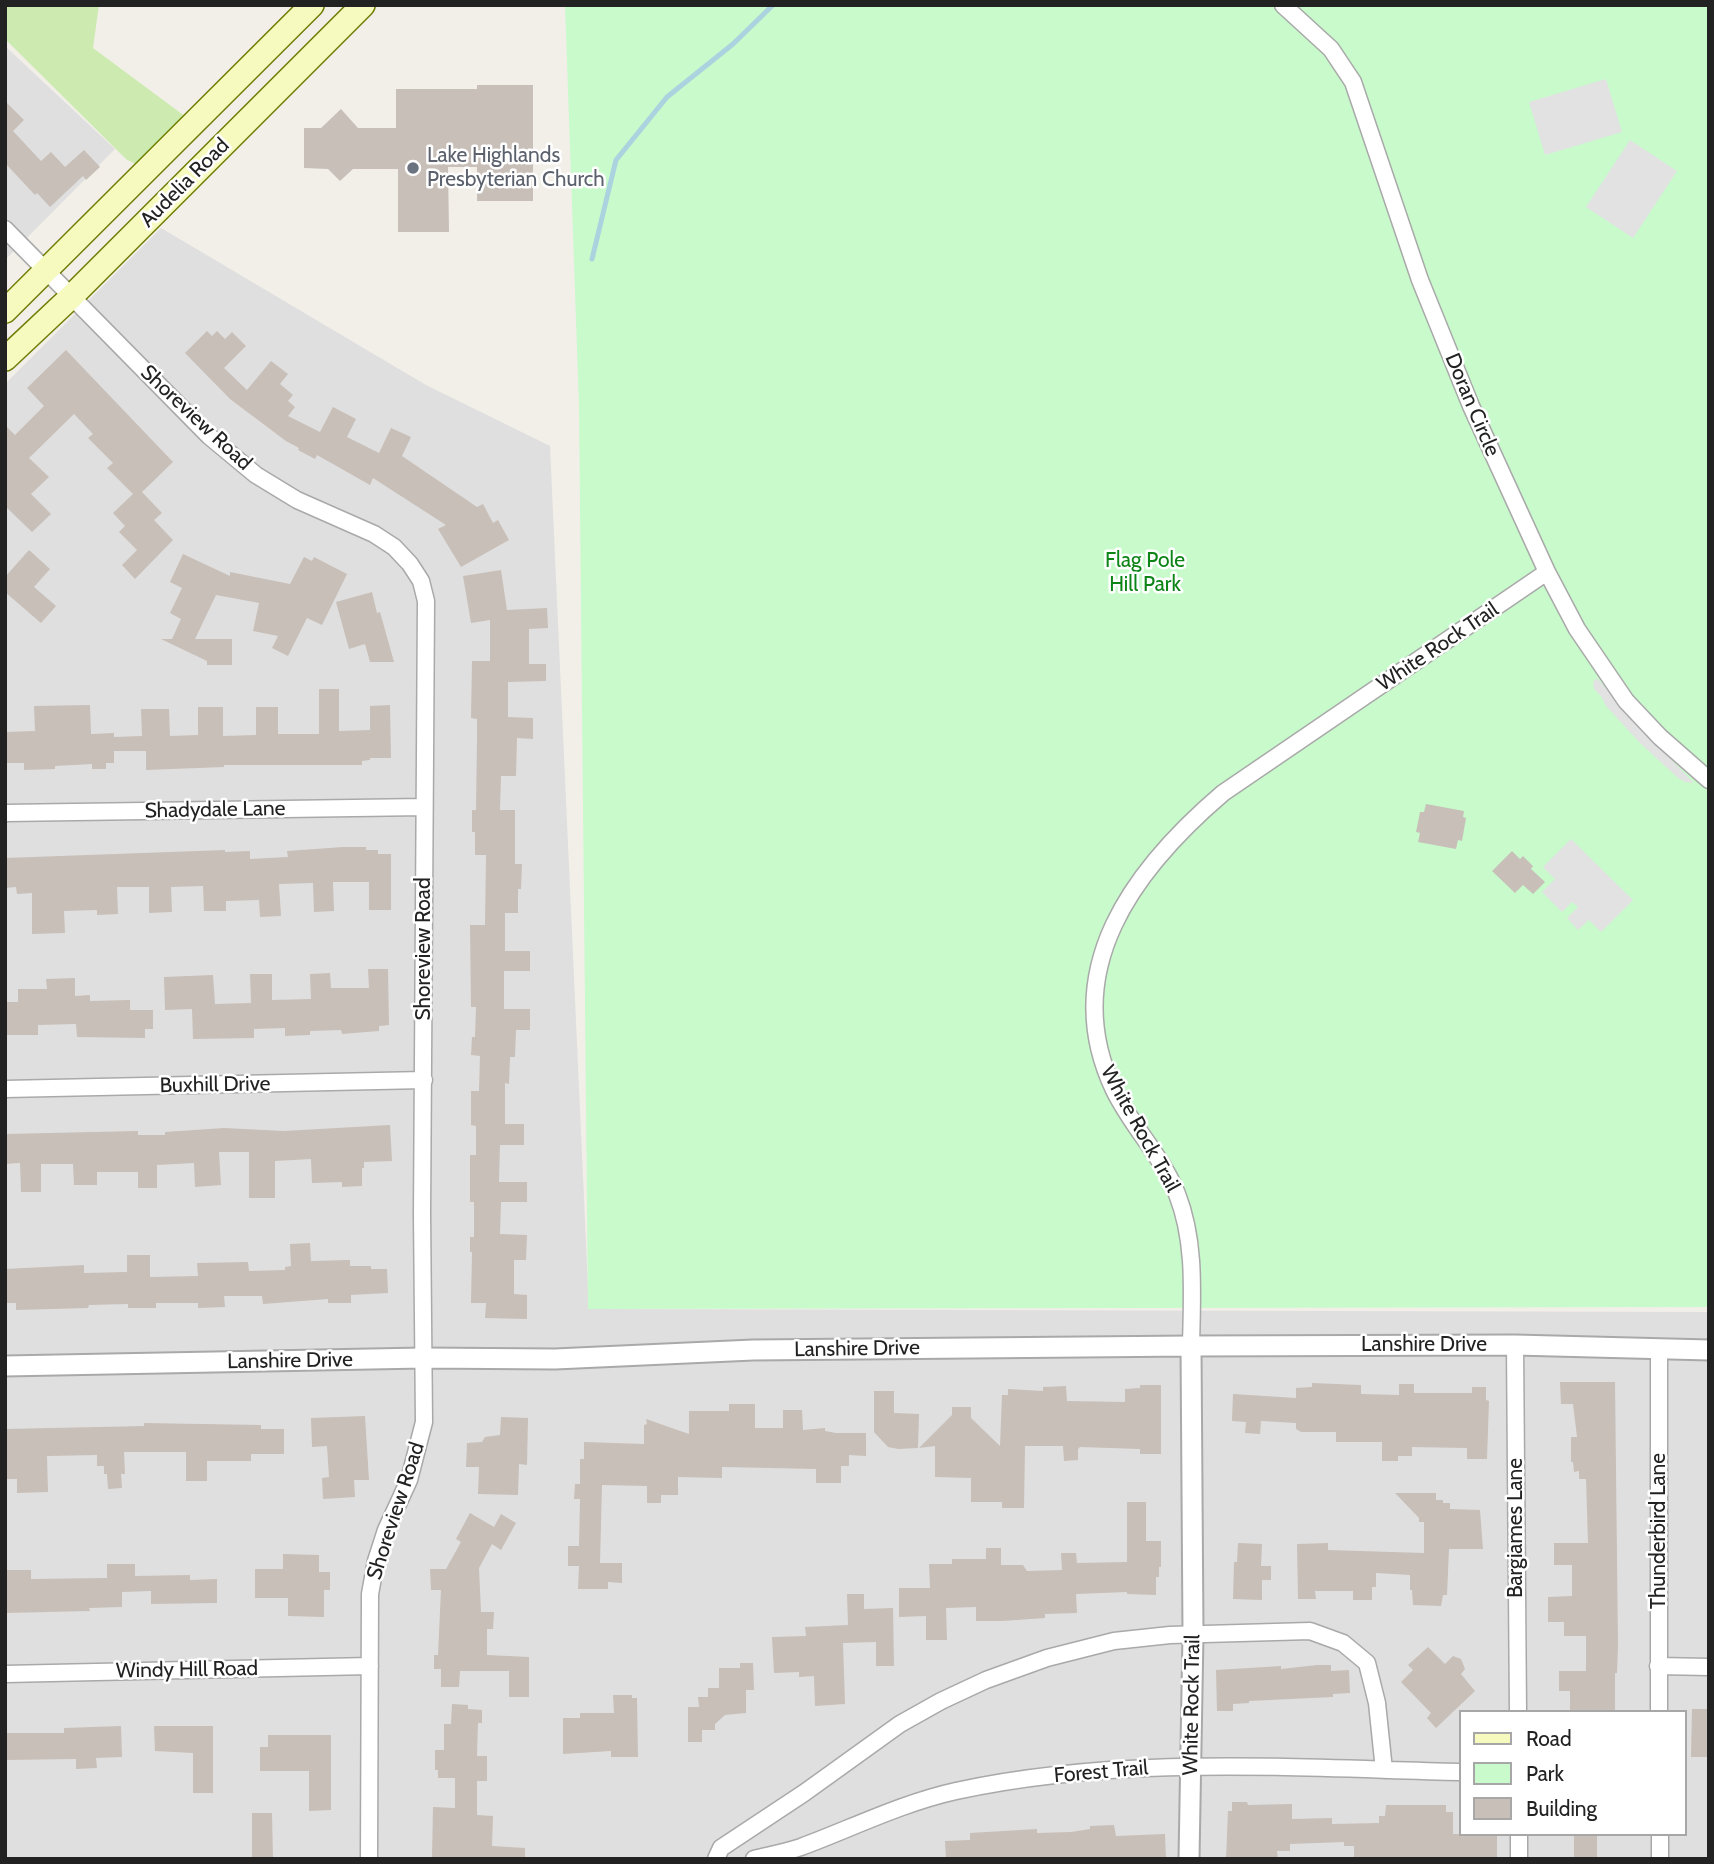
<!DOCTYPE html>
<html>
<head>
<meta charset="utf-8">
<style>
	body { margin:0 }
	#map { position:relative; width:1714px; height:1864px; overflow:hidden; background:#f2efe9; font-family:Cabin,sans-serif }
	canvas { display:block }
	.frame { position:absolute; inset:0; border:7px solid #222; pointer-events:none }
	.legend { position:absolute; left:1459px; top:1710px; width:228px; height:126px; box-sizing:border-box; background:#fff; border:2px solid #a7a7a7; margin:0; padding:9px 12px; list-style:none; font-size:21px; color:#222 }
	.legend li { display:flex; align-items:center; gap:14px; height:35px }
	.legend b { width:35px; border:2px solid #a7a7a7 }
</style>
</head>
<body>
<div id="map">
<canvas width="1714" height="1864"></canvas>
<div class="frame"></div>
<ul class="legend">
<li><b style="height:9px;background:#f7fabf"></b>Road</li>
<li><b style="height:19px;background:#c8facc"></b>Park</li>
<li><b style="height:19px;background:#c7bfb8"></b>Building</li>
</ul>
</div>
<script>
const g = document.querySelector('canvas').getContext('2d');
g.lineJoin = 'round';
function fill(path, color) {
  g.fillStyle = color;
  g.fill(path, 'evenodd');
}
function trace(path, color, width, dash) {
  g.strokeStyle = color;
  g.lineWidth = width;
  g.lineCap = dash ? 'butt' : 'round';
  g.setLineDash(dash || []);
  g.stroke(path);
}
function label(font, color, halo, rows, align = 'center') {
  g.font = font + ' Cabin,sans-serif';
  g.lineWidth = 5;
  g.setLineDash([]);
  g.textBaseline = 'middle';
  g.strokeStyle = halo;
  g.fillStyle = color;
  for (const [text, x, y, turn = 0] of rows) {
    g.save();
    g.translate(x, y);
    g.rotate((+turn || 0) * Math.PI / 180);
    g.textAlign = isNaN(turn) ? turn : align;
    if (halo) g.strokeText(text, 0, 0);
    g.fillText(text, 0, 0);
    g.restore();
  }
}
fill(new Path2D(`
	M5 46 115 149 5 260Z
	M161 228 426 385 550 446 589 1309 1709 1312V1859H5V384ZM1460 1712H1684V1834H1460Z`), '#e0dfdf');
fill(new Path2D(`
	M5 5H99L93 48 186 117 138 165 127 160 5 39Z`), '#cdebb0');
fill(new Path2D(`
	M565 5H1709V1307L588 1309 579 406Z`), '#c8facc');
fill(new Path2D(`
	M1606 79 1622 132 1545 155 1529 102Z
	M1630 140 1677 171 1633 238 1586 207Z
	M1597 678 1632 719 1694 783 1685 782 1678 778 1640 743 1606 706 1601 696 1594 689 1593 682Z
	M1571 839 1633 900 1601 932 1589 920 1578 930 1567 918 1578 907 1572 902 1562 912 1542 892 1555 879 1543 867Z`), '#e2e2e2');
trace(new Path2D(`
	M592 259 616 160 667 97 733 44 773 5`), '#aad3df', 5);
fill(new Path2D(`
	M477 85H533V201H477V167H448L449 232H398V169H353L340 181 328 169 304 168V128H321L341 109 358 128H396V89H477Z
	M5 101 24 120 13 131 41 161 51 152 65 167 84 150 100 167 86 180 83 176 50 207 37 193 35 195 5 163Z
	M207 331 212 336 217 331 225 339 232 332 246 346 224 368 247 390 271 361 288 374 280 384 293 395 288 401 295 407 288 416 320 432 333 407 356 419 347 437 379 453 391 428 411 437 402 456 477 507 483 504 493 523 498 520 509 540 461 567 438 529 446 525 373 478 370 485 317 455 315 459 298 450 299 448 286 441 230 399 185 353Z
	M66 350 173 462 142 492 162 513 154 520 173 540 135 579 122 565 137 550 119 532 125 526 113 513 133 494 107 468 113 463 88 438 93 434 74 414 29 458 49 477 31 494 51 514 32 532 5 506V425L15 435 44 406 27 388Z
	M29 550 50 569 34 587 56 606 41 623 5 592V577Z
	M183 554 230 576V572L290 584 304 557 312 561 314 557 347 574 322 625 307 618 288 656 272 648 278 636 253 631 259 603 216 595 195 639H232V665H207V661L161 639H172L181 619 170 613 182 588 170 582Z
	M501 570 507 610 547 608 548 628 529 629V664H546V681L508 682V717L533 718V739L517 738 516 776H501L500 810H515V864H522L521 889H518V913H505V951H530V971H504V1009H530V1030H516L515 1057H510L509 1084 505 1083V1124H524V1145H500L499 1182H527V1202H501L500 1234 527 1235 526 1260H514V1294L527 1295V1319L485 1318 486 1303H471L472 1252H470V1237H474V1202H470V1155H476V1126L471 1125V1091H479L480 1056 471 1055 472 1037H475L476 1007H471L470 925H485L486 855H475V832H472V810H476L477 738V719L471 718 472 661H490V620L471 623 463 576Z
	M372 592 377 613 380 612 394 662H370L365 644 349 649 336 602Z
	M319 689H339V731L370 730V706L390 705 391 758H370V760L362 761V765H224V767L146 770V751H114V763H106V769H92V764L55 766V769L24 770V763H5V732L35 731 34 706 90 705 91 734 114 733V737L142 736 141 709H169L170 736 198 735V707H223V736L256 735V707H278V734H319Z
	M1426 804 1464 811 1463 817 1466 818 1462 841 1458 840 1456 849 1418 842 1420 833 1416 832 1420 812H1424Z
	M343 847H366V850H378V854H391V910H369V882H333L334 911 314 912 313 883 279 884 281 916 260 917 259 900 226 901V911H204L203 886 171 887 172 912 149 913V887H117L118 914 97 915V910L64 911 65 933 32 934V893L17 894 16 887 5 888V858L225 850V852L250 851V859L288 857 287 851Z
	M1512 851 1520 859 1523 856 1533 866 1531 869 1545 882 1533 894 1523 885 1515 893 1492 871Z
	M368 969H388L389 1025 379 1026V1031L342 1034 341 1030 310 1031V1035L285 1036V1028L254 1029V1038L193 1039 192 1009 165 1010 164 977 213 975 215 1004 251 1003 250 974H272V1000L311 999 310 974 330 973 331 988H369Z
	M75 978V996L90 995V1001L130 1000V1010H153V1029H145V1038L77 1037 76 1024 38 1025V1035H5L7 1002H18V989H47L46 979Z
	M390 1125 392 1161 364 1162V1168H362V1186L342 1187V1182L312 1183 311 1159 275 1161V1198H249V1152H219L221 1185 195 1187 194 1163 157 1165V1188H138V1172H97V1185H74L73 1164H41V1192H21L20 1163 5 1164V1134L138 1131V1135H165V1132L224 1128 284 1131Z
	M310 1243 311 1261 350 1260V1266H371V1269H387L388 1293 351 1295V1303H328V1299L263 1304 262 1296H224L225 1307 198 1308V1303H156V1308H128V1304L89 1305 88 1308 16 1310V1303H5V1269L84 1265V1273L127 1272V1255H150V1277L198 1276 197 1263 248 1262 249 1271 285 1270V1267L291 1266 290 1244Z
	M1560 1382H1615L1618 1645 1617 1673H1615V1712H1570V1691H1559V1671H1586V1636H1564V1622H1548V1597L1572 1596V1565H1554V1543H1588L1586 1479H1579V1471L1574 1472 1573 1462H1571V1437H1577L1573 1404H1561Z
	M1312 1383 1361 1385V1394L1399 1395V1384H1414V1393H1472V1387H1486V1400L1489 1401 1487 1459H1467V1448L1412 1447V1456H1398V1461H1382V1442H1336V1432H1301L1296 1429V1423L1261 1421 1260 1434 1245 1433 1246 1422 1232 1421 1233 1394 1296 1398V1388L1312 1387Z
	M1140 1385H1161V1454H1140V1449L1080 1447 1078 1449V1460L1064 1461 1063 1446H1025L1024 1508H1002V1502H971V1478L935 1477V1446L919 1448 952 1415V1407H971V1418L1000 1446 1002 1395H1008V1389L1043 1391V1387L1066 1386 1067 1401 1125 1402V1389L1140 1388Z
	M874 1391H894V1413L919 1414 918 1448 898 1449 888 1447 874 1432Z
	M729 1404H755V1428H783V1410H802L803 1430 825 1428V1431L836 1433H866V1456L849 1455V1466H841V1483H816V1469L722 1467V1478L678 1477V1495H661V1503H647V1486L602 1485 600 1563H622V1583L608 1582V1589H578L579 1566H568V1546H579L580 1499H574L575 1484H580V1459H584V1442L644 1444V1425L647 1424 646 1419 689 1434V1411H729Z
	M365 1416 369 1480H354L355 1497 323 1499 322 1478 329 1477 327 1446 312 1447 311 1418Z
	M501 1417 528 1418 527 1465 519 1464 518 1495 478 1494 479 1467H466L467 1443 482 1442 485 1437 500 1435Z
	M144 1423 261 1425V1429H284V1454H251V1461H207V1481H186V1452H124L125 1474H121L122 1488 108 1489 107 1474H104V1466H97V1455L47 1456 48 1492 17 1493V1479H5V1429L144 1426Z
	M1395 1493H1436V1500H1443V1503H1450V1509L1480 1510 1483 1549H1449L1447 1595H1443L1441 1606 1413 1605 1412 1590H1410V1575L1376 1573V1587H1372V1600H1353V1591H1315L1316 1599H1298L1297 1544 1328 1543V1550L1424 1553V1522H1419V1518Z
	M1127 1502H1146V1541H1161V1567H1159V1577H1156V1595L1127 1594V1592L1076 1594 1077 1613 1045 1614V1618L1002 1621H976V1607L946 1608 947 1640H926V1616L899 1617V1588H930L929 1564H952V1559H986V1548H1001V1565H1023L1027 1571 1062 1570 1061 1553H1076L1077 1563 1127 1562Z
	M470 1513 494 1527 501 1514 516 1523 501 1550 492 1544 479 1568 481 1612H494L493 1629H487V1655L529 1657V1697H509V1671H460L459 1687H441V1669H434V1655H438L441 1590H431L430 1569H446L461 1542 456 1539Z
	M1238 1543 1262 1544 1261 1566H1271V1580H1262V1600L1233 1599 1234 1562H1237Z
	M283 1554 319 1555V1572H330V1590H324V1617L288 1616V1598H255V1569H283Z
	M107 1564H135V1576L190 1575V1580L217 1579V1603L151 1604V1591L122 1592V1607L89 1608 90 1611 5 1613V1570H31V1579L107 1578Z
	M847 1594H864V1609L893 1608 894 1666H876V1642L843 1643 845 1704 815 1706 814 1676 799 1677V1672L774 1673 772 1637 806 1636 805 1627 848 1625Z
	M1428 1647 1445 1664 1453 1656 1461 1659 1465 1669 1461 1674 1475 1691 1436 1728 1427 1718 1431 1713 1401 1682 1413 1670 1408 1665Z
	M740 1663H753L754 1690H746V1713L725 1715 715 1724V1730H702V1742H688V1707H699L698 1697H708V1688H719V1668H740Z
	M1317 1665H1331V1671L1349 1670 1350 1693 1333 1694V1697L1249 1701V1703L1233 1704V1711H1217L1216 1670 1281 1666V1669Z
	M613 1695H632V1698H637L638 1757H611V1751L563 1754V1718H580V1713H614Z
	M452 1704 468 1705V1709L482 1710V1723H478L477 1756H487V1781H477V1815L493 1816 492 1846 525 1848V1859L432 1858 433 1807 455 1808V1778H438V1770H435V1750H444V1724H451Z
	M1692 1709H1709V1757H1691Z
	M121 1726 122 1757 96 1758 97 1768 76 1769V1759L5 1760V1733H64V1728Z
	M154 1726H213V1793H193V1753L155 1751Z
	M268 1735H331V1810L309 1811V1771H260V1747H268Z
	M1232 1802H1247L1248 1805 1292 1804V1819L1332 1818V1824L1379 1823V1816H1385L1386 1805H1446V1812H1453V1834H1497V1859H1354V1846H1344V1842L1290 1844V1851H1277L1278 1859H1226L1228 1811H1232Z
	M252 1813H272L273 1859H252Z
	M1114 1825 1116 1836 1165 1834 1166 1859H946L945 1841 970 1840V1833L1037 1829V1833L1071 1832 1090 1829V1826Z
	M1574 1834H1597V1859H1574Z`), '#c7bfb8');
const minor = new Path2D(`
	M1283 5 1331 49 1353 82 1420 280 1471 406 1547 572 1577 629 1626 701 1660 737 1709 780
	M5 229 209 436 256 475 297 500 374 534 394 547 410 564 421 581 426 601 422 1214 424 1422 409 1480 386 1530 376 1561 370 1594 369 1859
	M5 813 424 807
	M5 1089 424 1080
	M1515 1345 1518 1712
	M1191 1346C1192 1295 1196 1242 1177 1194 1162 1156 1132 1127 1114 1090 1057 970 1134 869 1223 793L1547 572
	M1658 1666 1709 1667
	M5 1674 370 1666
	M1659 1712V1349
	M1519 1834V1859
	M1660 1834V1859
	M716 1859 721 1848 804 1793 900 1724 941 1701 986 1680 1047 1658 1114 1641 1170 1635 1310 1631 1343 1643 1367 1663 1377 1703 1384 1770
	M754 1859C770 1855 786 1852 801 1847 852 1828 902 1803 956 1791 1121 1755 1293 1768 1460 1772`);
const tertiary = new Path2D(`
	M5 1366 423 1358 555 1359 753 1350 1191 1346 1515 1345 1709 1350
	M1189 1859 1193 1634 1191 1346`);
const secondary = new Path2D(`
	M5 311 312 5
	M5 359 71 297 363 5`);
trace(minor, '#a9a9a9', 19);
trace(tertiary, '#a9a9a9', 23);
trace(secondary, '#707d05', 26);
trace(minor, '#fff', 16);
trace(tertiary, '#fff', 19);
trace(secondary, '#f7fabf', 23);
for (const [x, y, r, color] of [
	[413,168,7,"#6b7280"]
]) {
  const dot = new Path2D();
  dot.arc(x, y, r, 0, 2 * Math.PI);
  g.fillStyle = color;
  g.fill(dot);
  trace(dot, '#fff', 2.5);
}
label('21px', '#5b616d', '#fff', [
	["Lake Highlands",427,156],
	["Presbyterian Church",427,180]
], 'left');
label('21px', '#222', '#fff', [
	["Audelia Road",185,183,-45],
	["Doran Circle",1472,405,67],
	["Shoreview Road",196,418,43],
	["White Rock Trail",1438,647,-34],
	["Shadydale Lane",215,810,-1],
	["Shoreview Road",424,949,-90],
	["Buxhill Drive",215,1085,-1],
	["White Rock Trail",1140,1129,61],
	["Lanshire Drive",1424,1345],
	["Lanshire Drive",857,1349,-1],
	["Lanshire Drive",290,1361,-1],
	["Shoreview Road",396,1511,-72],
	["Bargiames Lane",1516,1528,-90],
	["Thunderbird Lane",1659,1531,-90],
	["Windy Hill Road",187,1670,-1],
	["White Rock Trail",1192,1705,-89],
	["Forest Trail",1101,1772,-5]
]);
label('21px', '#0c8416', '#fff', [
	["Flag Pole",1145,561],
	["Hill Park",1145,585]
]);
</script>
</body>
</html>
